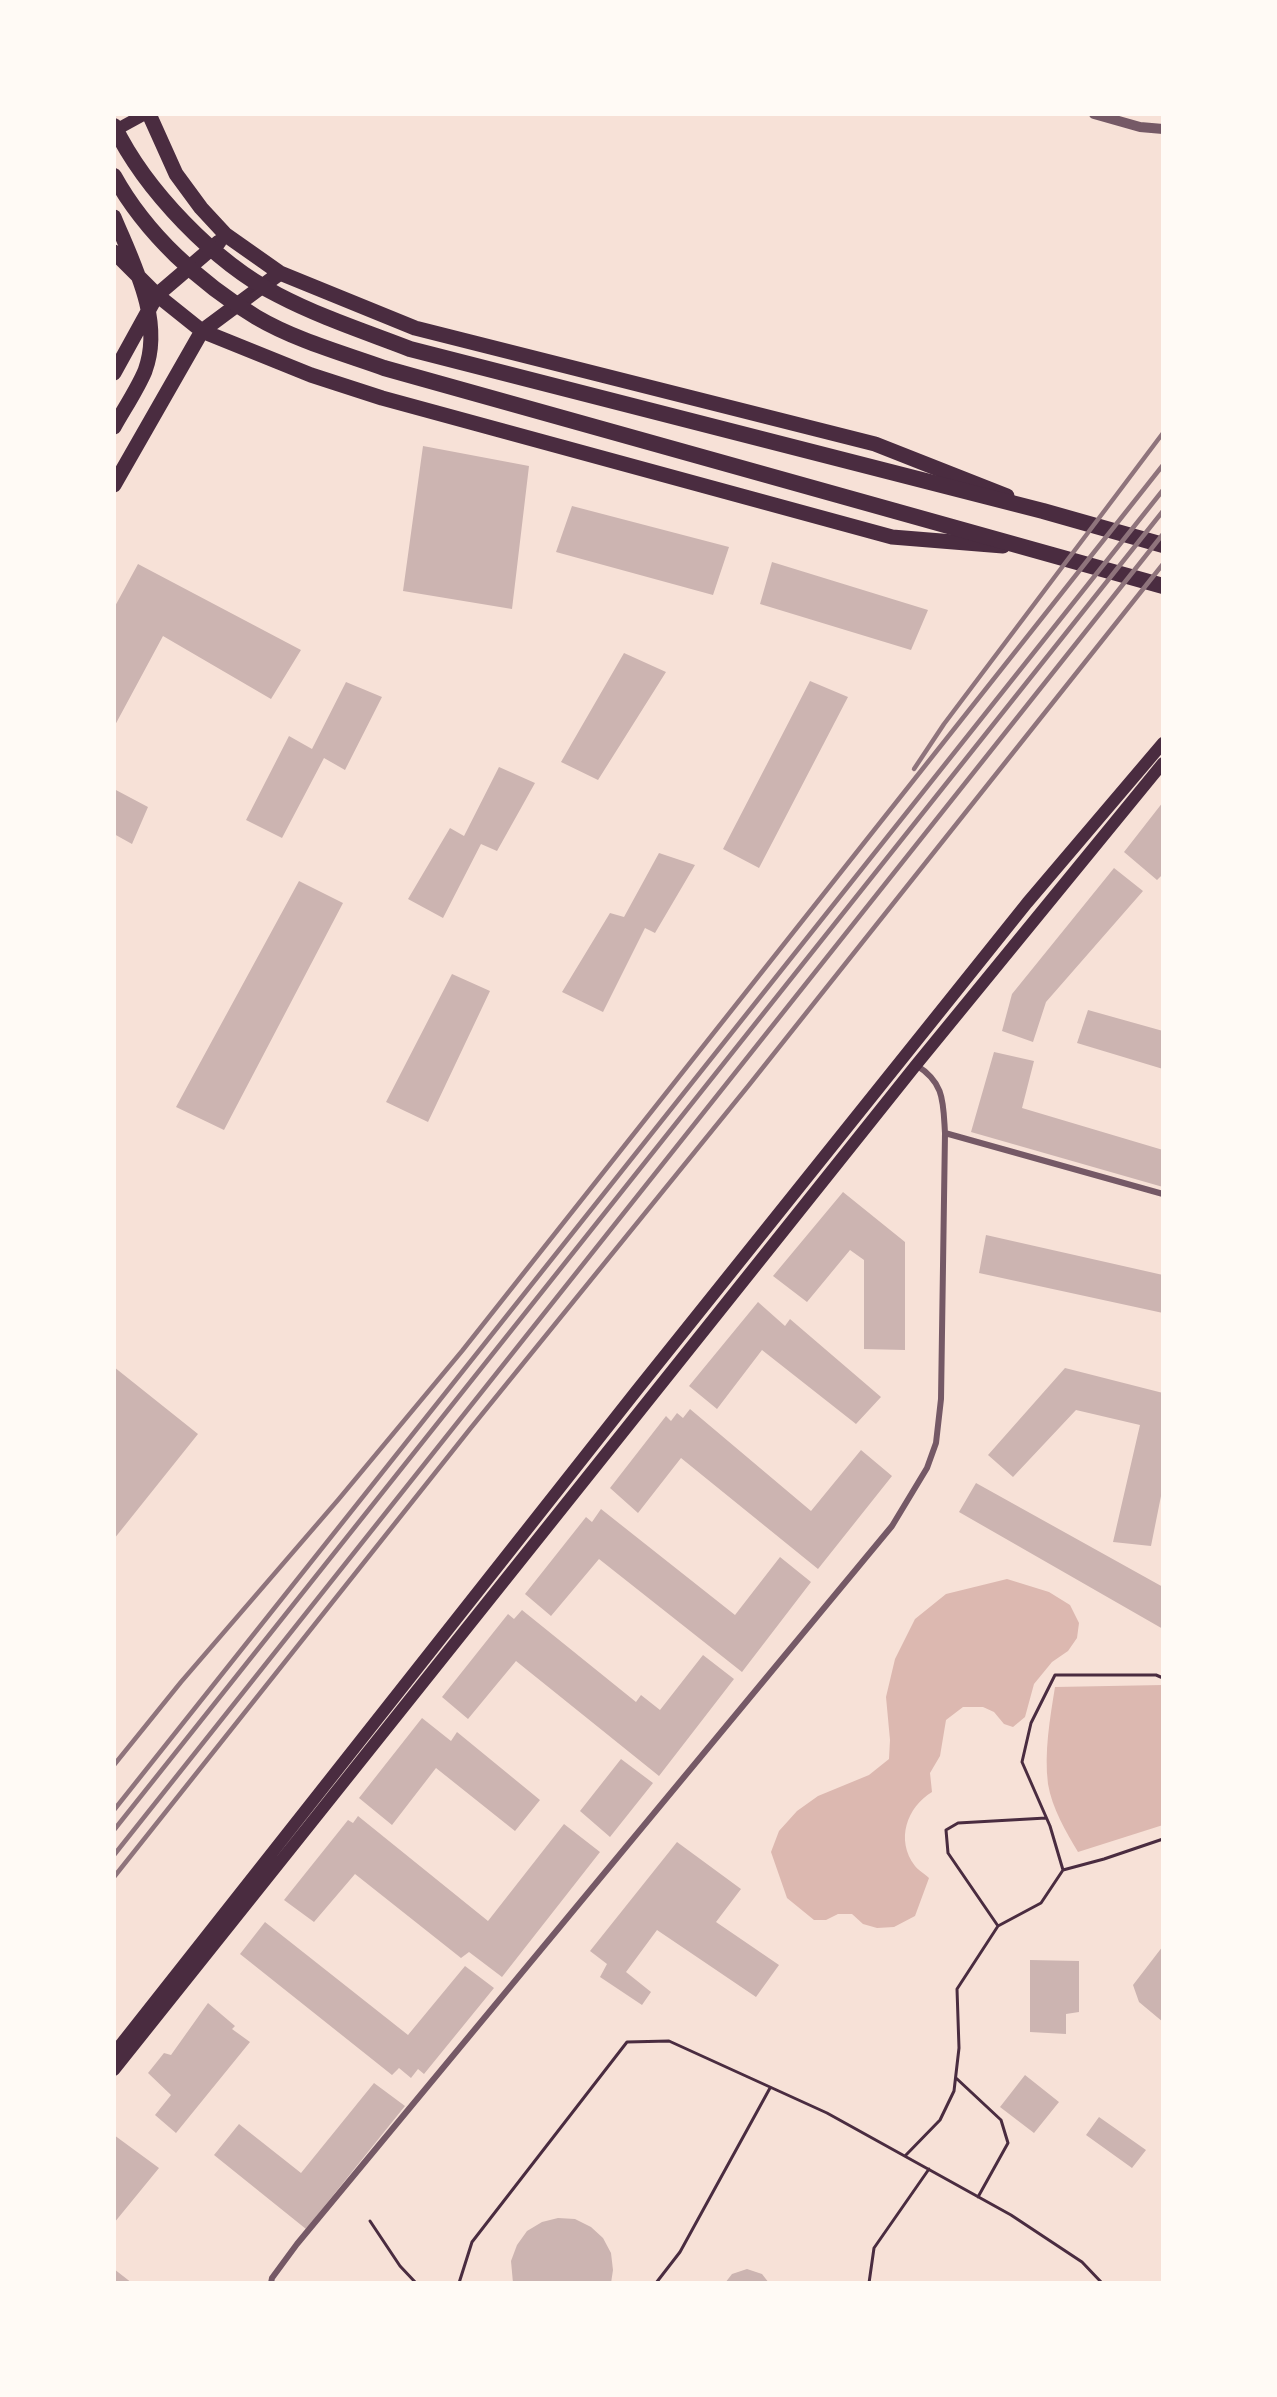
<!DOCTYPE html>
<html>
<head>
<meta charset="utf-8">
<style>
	body { margin:0 }
	#map { position:relative; width:1277px; height:2397px; overflow:hidden; background:#f7e1d7; font-family:Jost,sans-serif }
	canvas { display:block }
	.frame { position:absolute; inset:0; border:116px solid #fffaf5; pointer-events:none }
</style>
</head>
<body>
<div id="map">
<canvas width="1277" height="2397"></canvas>
<div class="frame"></div>
</div>
<script>
const g = document.querySelector('canvas').getContext('2d');
g.lineJoin = 'round';
function fill(path, color) {
  g.fillStyle = color;
  g.fill(path, 'evenodd');
}
function trace(path, color, width, dash) {
  g.strokeStyle = color;
  g.lineWidth = width;
  g.lineCap = dash ? 'butt' : 'round';
  g.setLineDash(dash || []);
  g.stroke(path);
}
fill(new Path2D(`
	M1007 1579 1049 1592 1070 1605 1079 1623 1077 1638 1068 1651 1052 1662 1034 1684 1025 1717 1013 1727 1004 1724 994 1712 983 1707H963L946 1720 940 1756 930 1773 932 1792C907 1807 895 1840 915 1866 918 1870 925 1874 929 1878L915 1916 894 1927 877 1928 863 1924 852 1914H838L826 1920H814L787 1898 771 1852 779 1831 797 1811 818 1796 869 1775 889 1759 890 1740 886 1697 895 1659 915 1619 946 1594Z
	M1163 1685V1825L1078 1852C1066 1832 1052 1808 1048 1784 1044 1752 1050 1718 1055 1687Z`), '#dcb8b0');
fill(new Path2D(`
	M423 446 529 466 512 609 403 591Z
	M572 506 729 547 713 595 556 552Z
	M772 562 928 610 911 650 760 604Z
	M138 564 301 650 271 699 163 636 114 727V608Z
	M624 653 666 672 598 780 561 762Z
	M810 681 848 697 759 868 723 849Z
	M346 682 382 697 345 770 324 758 282 838 246 820 289 736 312 749Z
	M499 767 535 783 497 851 481 844 443 918 408 899 450 828 464 836Z
	M114 789 148 807 132 844 114 834Z
	M1163 802V874L1157 880 1124 852Z
	M659 853 695 865 655 933 645 928 603 1012 562 992 610 913 624 917Z
	M1114 868 1143 891 1046 1002 1033 1042 1002 1031 1012 994Z
	M299 881 343 903 224 1130 176 1107Z
	M452 974 490 991 428 1122 386 1102Z
	M1088 1010 1163 1031V1069L1077 1043Z
	M994 1052 1034 1061 1022 1108 1163 1150V1187L971 1132Z
	M843 1192 905 1242V1350L864 1349V1260L850 1250 807 1302 773 1276Z
	M986 1235 1163 1275V1313L979 1273Z
	M758 1302 785 1326 790 1319 881 1397 856 1424 762 1350 717 1409 689 1386Z
	M114 1367 198 1434 114 1539Z
	M1065 1368 1163 1393V1486L1151 1546 1113 1542 1140 1425 1076 1410 1013 1477 988 1455Z
	M690 1409 811 1511 861 1450 892 1476 818 1569 681 1458 638 1513 610 1488 666 1416 671 1421 677 1413 683 1418Z
	M976 1483 1163 1587V1629L959 1512Z
	M601 1509 735 1615 780 1557 811 1582 742 1672 599 1559 551 1616 525 1594 586 1517 592 1522Z
	M522 1610 636 1702 641 1695 660 1710 703 1655 734 1679 659 1776 516 1661 468 1719 442 1697 508 1614 514 1619Z
	M422 1718 451 1741 457 1732 540 1800 515 1831 436 1768 392 1825 359 1798Z
	M621 1759 653 1783 610 1837 580 1811Z
	M358 1816 488 1921 564 1824 600 1852 502 1977 469 1952 461 1958 355 1874 314 1922 284 1900 348 1820 353 1823Z
	M677 1842 741 1889 716 1922 779 1965 756 1997 657 1930 626 1972 651 1992 642 2005 600 1977 607 1964 590 1951Z
	M265 1922 408 2035 465 1966 494 1988 424 2074 418 2069 411 2078 399 2068 392 2075 240 1954Z
	M1163 1946V2022L1139 2002 1133 1985Z
	M1030 1960 1079 1961V2012L1066 2014V2034L1030 2032Z
	M208 2003 235 2026 232 2029 250 2042 176 2133 155 2115 171 2095 148 2073 164 2053 171 2055Z
	M1025 2075 1059 2102 1034 2133 1000 2107Z
	M374 2083 405 2106 306 2229 214 2155 239 2124 301 2173Z
	M1099 2117 1146 2150 1132 2168 1086 2135Z
	M114 2135 159 2168 114 2223Z
	M558 2218 575 2219 591 2227 603 2238 611 2253 613 2270 611 2283H513L511 2261 517 2245 527 2231 542 2222Z
	M114 2269 132 2283H114Z
	M747 2269 762 2274 769 2283H725L732 2274Z`), '#ccb4b1');
trace(new Path2D(`
	M1063 1870 1104 1859 1163 1839
	M998 1926 948 1853 946 1830 958 1823 1046 1818
	M956 2078 1001 2120 1008 2143 978 2197
	M905 2156 940 2120 954 2091 959 2048 957 1989 998 1926 1041 1903 1063 1870 1050 1826 1022 1762 1031 1723 1055 1675H1156L1163 1678
	M370 2221 400 2266 416 2283
	M459 2283 472 2242 627 2042 669 2041 827 2113 1011 2215 1082 2262 1102 2283
	M656 2283 680 2252 770 2088
	M869 2283 874 2248 929 2169`), '#4a2c40', 3);
trace(new Path2D(`
	M945 1133 1163 1194
	M271 2283 272 2278 297 2244 892 1526 927 1468 936 1443 941 1399 945 1133C943 1102 945 1083 916 1065`), '#755966', 6);
trace(new Path2D(`
	M1094 114 1140 127 1163 129`), '#755966', 10);
trace(new Path2D(`
	M114 131 145 114
	M114 2053 637 1390 1027 903 1163 743
	M114 2070 916 1065 1163 763`), '#4a2c40', 12);
trace(new Path2D(`
	M149 114 176 174 201 208 226 235 280 273 415 328 875 444 1007 496
	M114 217C133 263 164 320 145 371 137 390 124 409 114 427
	M114 252 157 295 202 331 311 375 382 398 892 537 1003 546
	M114 373 157 295 219 242
	M114 485 202 331 280 273`), '#4a2c40', 15);
trace(new Path2D(`
	M114 126C145 190 214 262 278 295 320 317 366 332 410 349L1043 511 1163 545
	M114 176C146 234 200 283 256 317 295 340 342 353 384 368L1163 586`), '#4a2c40', 16);
trace(new Path2D(`
	M914 769 944 724 1163 433
	M114 1765 181 1682 338 1500 462 1351 1163 465
	M114 1810 1163 490
	M114 1830 1163 511
	M114 1855 1163 534
	M114 1877 470 1429 749 1085 1163 564`), '#8f747c', 4.5);
</script>
</body>
</html>
